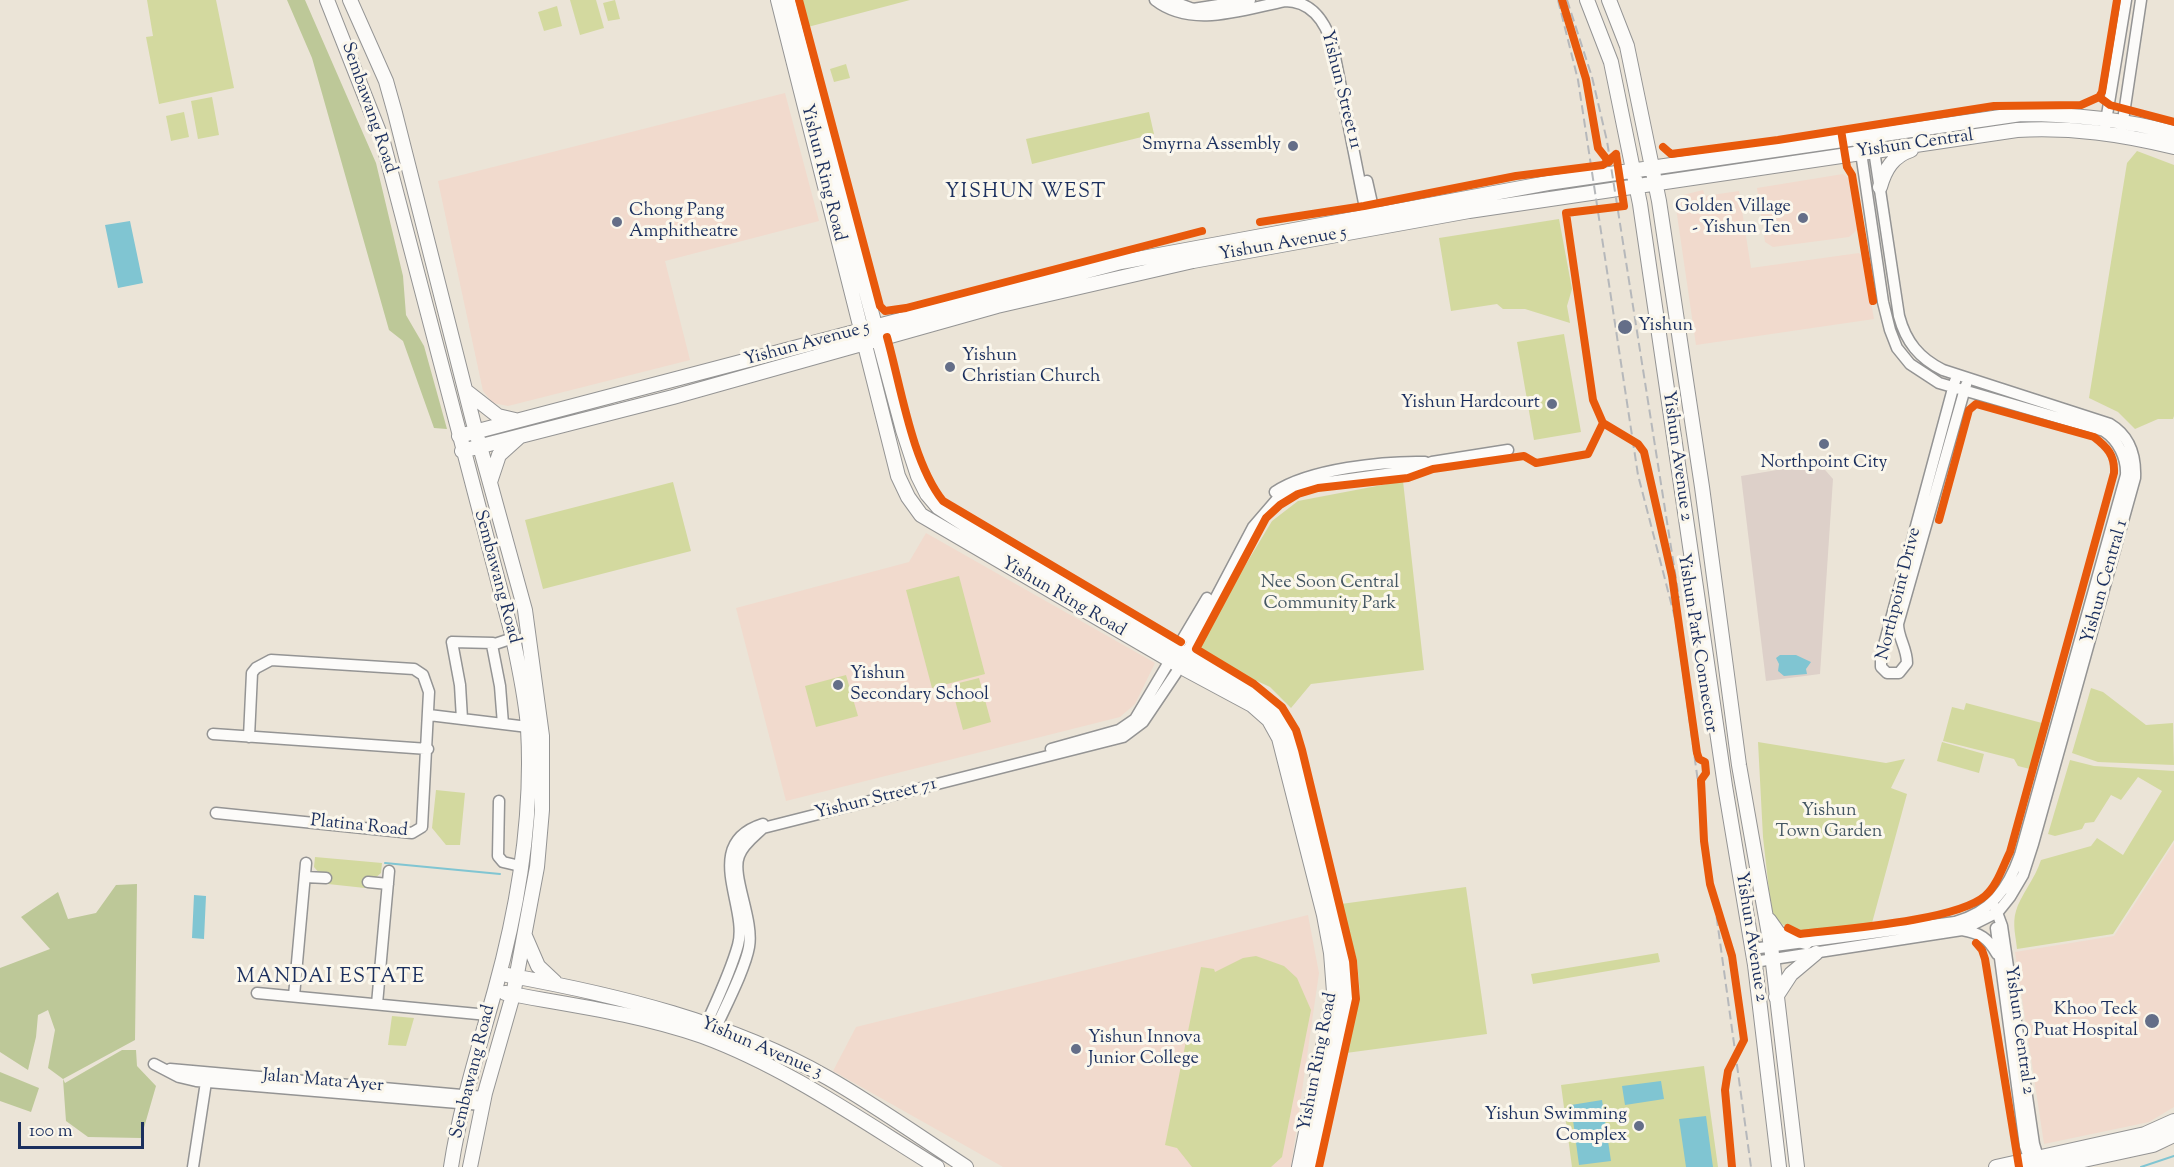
<!DOCTYPE html>
<html>
<head>
<meta charset="utf-8">
<style>
	body { margin:0 }
	#map { position:relative; width:2174px; height:1167px; overflow:hidden; background:#ebe4d7; font-family:"Sorts Mill Goudy",serif }
	canvas { display:block }
	.scale { position:absolute; left:18px; top:1122px; width:126px; height:27px; box-sizing:border-box; border:3px solid #1b2f5e; border-top:0; padding-left:8px; font-size:18px; line-height:21px; white-space:nowrap; color:#1b2f5e; -webkit-text-stroke:4px #fbf7ec; paint-order:stroke }
</style>
</head>
<body>
<div id="map">
<canvas width="2174" height="1167"></canvas>
<div class="scale">100 m</div>
</div>
<script>
const g = document.querySelector('canvas').getContext('2d');
g.lineJoin = 'round';
function fill(path, color) {
  g.fillStyle = color;
  g.fill(path, 'evenodd');
}
function trace(path, color, width, dash) {
  g.strokeStyle = color;
  g.lineWidth = width;
  g.lineCap = dash ? 'butt' : 'round';
  g.setLineDash(dash || []);
  g.stroke(path);
}
function label(font, color, halo, rows, align = 'center') {
  g.font = font + ' "Sorts Mill Goudy",serif';
  g.lineWidth = 6;
  g.setLineDash([]);
  g.textBaseline = 'middle';
  g.strokeStyle = halo;
  g.fillStyle = color;
  for (const [text, x, y, turn = 0] of rows) {
    g.save();
    g.translate(x, y);
    g.rotate((+turn || 0) * Math.PI / 180);
    g.textAlign = isNaN(turn) ? turn : align;
    if (halo) g.strokeText(text, 0, 0);
    g.fillText(text, 0, 0);
    g.restore();
  }
}
fill(new Path2D(`
	M785 93 819 221 665 261 690 360 508 406 493 403 483 391 438 181Z
	M1843 174 1851 180 1858 220 1857 230 1849 237 1773 247 1765 242 1757 188Z
	M1703 190 1705 196 1739 191 1751 268 1859 253 1863 256 1874 319 1696 345 1676 208 1683 195Z
	M926 533 1155 663 1135 704 1120 717 786 801 736 608 909 562Z
	M2174 843V1107L2149 1122 2044 1144 2015 952 2114 936Z
	M1308 915 1319 973 1291 1167H1003L833 1071 856 1027Z`), '#f1dacd');
fill(new Path2D(`
	M1819 463 1833 479 1820 674 1766 681 1741 476Z`), '#ddd0c9');
fill(new Path2D(`
	M147 0H216L234 88 159 104 146 37 153 36Z
	M570 0H596L604 28 580 35Z
	M615 0 620 19 608 21 603 3Z
	M797 0H910L804 28Z
	M557 6 562 26 544 31 538 12Z
	M846 64 850 78 834 82 830 69Z
	M212 97 219 135 198 139 191 101Z
	M184 112 189 137 171 141 166 116Z
	M1149 112 1154 134 1032 164 1026 139Z
	M2137 151 2174 165V416L2173 419H2158L2135 429 2118 412 2089 398 2127 163Z
	M1559 219 1572 289 1567 306 1570 323 1525 309H1503L1497 304 1451 311 1439 238Z
	M1564 334 1581 432 1534 440 1517 342Z
	M1403 481 1424 670 1311 684 1291 708 1270 687 1201 655 1198 644 1272 521 1298 501Z
	M673 482 691 551 543 589 525 520Z
	M959 576 985 674 932 688 906 590Z
	M846 675 858 716 816 727 805 686Z
	M979 678 991 722 963 730 951 685Z
	M2091 688 2103 692 2146 725 2173 723 2174 765 2098 762 2072 753Z
	M1966 703 2042 723 2030 769 2018 766 2014 759 1943 741 1952 707 1964 710Z
	M1758 742 1886 763 1905 759 1891 788 1907 794 1872 923 1793 932 1772 917 1763 837Z
	M1942 742 1984 754 1979 773 1937 761Z
	M2070 760 2094 766 2174 771V840L2113 934 2017 949C2016 937 2012 924 2016 911 2020 896 2035 879 2041 860L2091 846 2097 838 2123 855 2162 791 2138 777 2121 800 2111 795 2094 822 2085 823 2082 829 2055 836 2048 834Z
	M436 790 465 793 460 845H446L432 828Z
	M315 857 382 863 381 873 374 879 366 878 365 888 328 884V875L320 874 314 867Z
	M1466 887 1487 1034 1346 1053 1360 994 1357 961 1341 904Z
	M1658 953 1660 962 1533 984 1531 974Z
	M1256 956 1284 966 1297 978 1311 1010 1282 1157 1271 1167H1192L1177 1148 1165 1145 1201 967 1214 969 1215 972 1243 958Z
	M392 1016 414 1018 406 1046 388 1045Z
	M1704 1066 1718 1167H1572L1561 1085Z`), '#d3d99f');
fill(new Path2D(`
	M287 0H305L376 163 403 276 406 315 424 346 447 429 434 428 403 341 389 330 312 58Z
	M137 884 135 1040 63 1079 65 1083 122 1050H136L137 1066 156 1086 141 1138 88 1137 66 1121 63 1079 48 1068 55 1030 48 1010 38 1015 36 1037 28 1070 0 1052V968L50 949 21 917 58 892 68 919 96 913 116 885Z
	M0 1072 39 1088 31 1112 0 1101Z`), '#bdc898');
fill(new Path2D(`
	M130 221 143 283 118 288 105 225Z
	M1780 655H1796L1811 662 1806 669 1807 674 1784 676 1778 671 1779 664 1776 658Z
	M194 895 206 896 204 939 192 938Z
	M1661 1081 1664 1099 1625 1105 1622 1086Z
	M1602 1100 1611 1161 1579 1165 1571 1105Z
	M1706 1116 1713 1167H1686L1679 1119Z`), '#80c5d2');
trace(new Path2D(`
	M385 863 500 874
	M2141 1167 2174 1156`), '#80c5d2', 2);
const minor = new Path2D(`
	M1155 0C1192 29 1244 9 1285 1 1313 1 1326 23 1333 47L1368 223
	M1169 0 1193 9 1250 0
	M2105 127 2126 0
	M2122 127 2141 0
	M1367 181 1376 221
	M1955 381 1881 656V667L1887 673H1899L1907 663C1907 648 1898 638 1898 624L1966 385
	M1275 492C1309 469 1384 461 1425 462
	M429 715 528 727
	M462 719 460 685 452 642 493 643
	M503 724 500 686 492 645 513 638
	M213 734 428 749
	M1051 749 1119 730 1135 719 1207 598
	M499 801 498 856 503 862 520 866
	M216 813 412 833 422 827 429 692 423 675 414 669 271 660 256 668 252 673 249 737
	M305 877 326 878
	M368 882 388 884
	M1995 907 2002 926 2034 1144 2041 1167
	M1996 928 2025 1146 2032 1167
	M1962 930C1980 933 1988 938 1997 954
	M1752 949 1955 922C1991 912 2008 889 2020 855L2126 475C2127 458 2118 440 2104 431L1939 383 1910 364 1897 348 1890 330 1883 302 1859 139
	M1754 962 1962 930 1998 912 2010 897 2023 875 2033 844 2135 478C2136 456 2130 436 2110 424L1943 370C1919 358 1906 342 1899 316L1872 137
	M257 993 488 1015
	M294 996 306 863
	M377 1004 389 871
	M703 1031C715 1004 730 974 738 945 749 906 700 844 763 824
	M714 1032C724 1009 745 970 749 947 754 919 731 876 739 856 743 844 755 836 763 828L1123 737 1143 722 1176 673 1253 527 1278 498 1307 485 1407 471 1432 462 1508 450
	M154 1064 179 1077 196 1081 482 1105
	M170 1069 484 1097
	M193 1167 206 1082`);
const major = new Path2D(`
	M327 0 383 142 513 638C519 668 526 698 528 728 533 814 518 907 495 990 479 1048 460 1107 451 1167
	M350 0 386 81 395 113 473 421 525 610 542 736V810L537 867 513 995 485 1093 470 1167
	M778 0 898 476 908 497 921 515 1185 669 1252 705 1269 720 1279 738 1324 915 1331 953 1334 992 1299 1167
	M788 0 903 430 918 476 927 494 938 507 1000 547 1259 697 1280 715 1293 746 1345 963 1347 998 1311 1167
	M1587 0 1611 62 1640 204 1725 786 1755 965 1779 1167
	M1609 0 1627 46 1659 201 1702 487 1739 765 1771 946 1797 1167
	M1880 187C1885 169 1893 156 1911 150
	M466 391 498 416 515 420
	M459 436 1121 262 1548 183 2021 114C2074 114 2122 119 2174 133
	M462 451 673 397 997 306 1193 261 1469 211 2017 130C2072 127 2121 134 2174 147
	M490 482 499 455 519 437
	M1769 920 1779 934 1806 942
	M525 936 538 966 555 982
	M507 975C617 995 730 1022 828 1078 875 1105 920 1137 966 1167
	M505 993C571 1005 639 1014 702 1036 786 1067 861 1120 937 1167
	M1776 997 1791 974 1816 953
	M1996 1167 2145 1134 2174 1121
	M2051 1167 2153 1145 2174 1135`);
trace(minor, '#949494', 13);
trace(major, '#949494', 16);
trace(minor, '#fcfbf9', 10);
trace(major, '#fcfbf9', 14);
trace(new Path2D(`
	M1558 0 1578 80 1638 475 1676 622 1751 1167
	M1567 0 1592 77 1607 141 1679 598`), '#b6b8bb', 2, [9, 4.5]);
trace(new Path2D(`
	M799 0 880 306 885 311 906 308 1202 231
	M1562 0 1586 79 1598 148 1609 162
	M2099 97 2110 105 2174 122
	M1841 130 1847 167 1852 175 1873 301
	M1663 147 1671 154 1778 140 1994 106 2081 105 2099 97 2102 92 2117 0
	M1616 154 1624 206 1566 213 1593 400 1603 423 1638 444 1644 452 1672 576 1697 753 1699 759 1705 762 1706 773 1701 780 1704 841 1710 884 1732 956 1744 1040 1728 1071 1725 1090 1732 1167
	M1260 222 1364 206 1516 176 1603 165 1616 154
	M887 337C901 387 912 462 943 501L1181 642
	M1788 928 1800 934C1842 929 1956 921 1985 896 1997 886 2003 866 2010 852L2114 473C2115 455 2107 447 2094 437L1976 404 1969 410 1939 520
	M1976 943 1982 950 1985 959 2019 1167
	M1319 1167 1356 999 1353 961 1302 750 1296 730 1282 707 1254 684 1196 649 1266 518 1280 505 1298 494 1318 488 1408 478 1433 469 1524 456 1536 463 1588 454 1603 423`), '#e8590c', 8);
for (const [x, y, r, color] of [
	[1293,146,6,"#646e88"],
	[1803,218,6,"#646e88"],
	[617,222,6,"#646e88"],
	[1625,327,8,"#646e88"],
	[950,367,6,"#646e88"],
	[1552,404,6,"#646e88"],
	[1824,444,6,"#646e88"],
	[838,685,6,"#646e88"],
	[2152,1021,8,"#646e88"],
	[1076,1049,6,"#646e88"],
	[1639,1126,6,"#646e88"]
]) {
  const dot = new Path2D();
  dot.arc(x, y, r, 0, 2 * Math.PI);
  g.fillStyle = color;
  g.fill(dot);
  trace(dot, '#fbf7ec', 2);
}
label('18px', '#1b2f5e', '#fbf7ec', [
	["Yishun Street 11",1340,90,76],
	["Sembawang Road",368,108,71],
	["Yishun Central",1915,145,-8],
	["Yishun Ring Road",822,173,76],
	["Yishun Avenue 5",1283,245,-10],
	["Yishun Avenue 5",807,345,-15],
	["Yishun Avenue 2",1676,456,82],
	["Sembawang Road",496,577,75],
	["Yishun Central 1",2106,582,-74],
	["Northpoint Drive",1900,594,-76],
	["Yishun Ring Road",1063,598,30],
	["Yishun Park Connector",1696,643,81],
	["Yishun Street 71",876,800,-14],
	["Platina Road",359,827,6],
	["Yishun Avenue 2",1750,937,81],
	["Yishun Central 2",2018,1030,82],
	["Yishun Avenue 3",761,1049,23],
	["Yishun Ring Road",1319,1062,-79],
	["Sembawang Road",474,1072,-76],
	["Jalan Mata Ayer",323,1082,5]
]);
label('18px', '#1b2f5e', '#fbf7ec', [
	["Smyrna Assembly",1281,146],
	["Golden Village",1791,208],
	["- Yishun Ten",1791,229],
	["Chong Pang",629,212,"left"],
	["Amphitheatre",629,233,"left"],
	["Yishun",1638,327,"left"],
	["Yishun",962,357,"left"],
	["Christian Church",962,378,"left"],
	["Yishun Hardcourt",1540,404],
	["Northpoint City",1824,464,"center"],
	["Yishun",850,675,"left"],
	["Secondary School",850,696,"left"],
	["Khoo Teck",2138,1011],
	["Puat Hospital",2138,1032],
	["Yishun Innova",1088,1039,"left"],
	["Junior College",1088,1060,"left"],
	["Yishun Swimming",1627,1116],
	["Complex",1627,1137]
], 'right');
label('18px', '#445763', '#fbf7ec', [
	["Nee Soon Central",1330,584],
	["Community Park",1330,605],
	["Yishun",1829,812],
	["Town Garden",1829,833]
]);
g.letterSpacing = '1.5px';
label('20px', '#1b2f5e', '#fbf7ec', [
	["YISHUN WEST",1026,194],
	["MANDAI ESTATE",331,979]
]);
g.letterSpacing = '0px';
</script>
</body>
</html>
